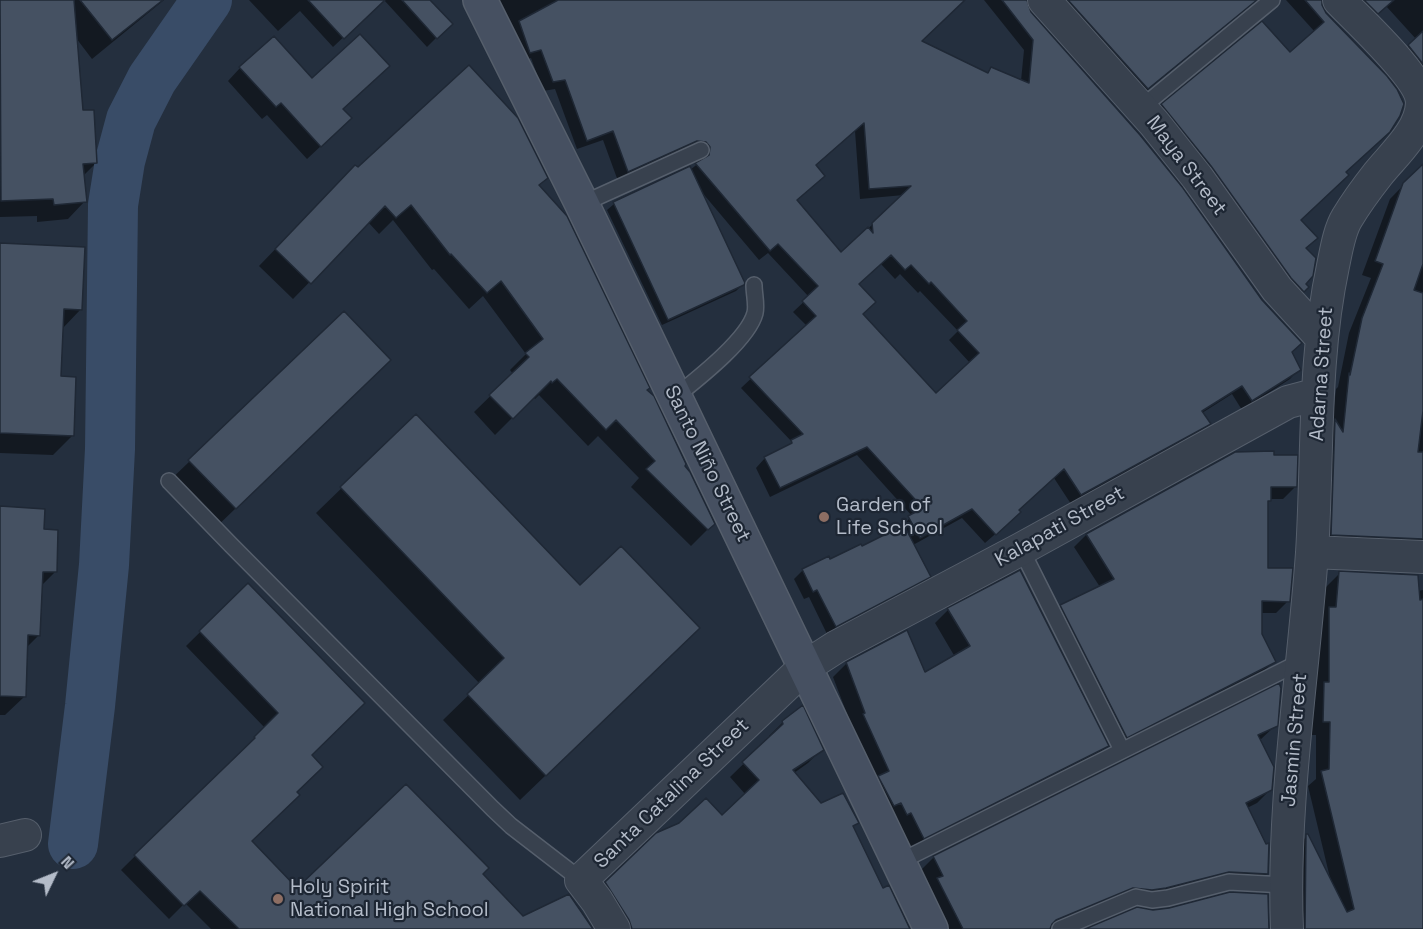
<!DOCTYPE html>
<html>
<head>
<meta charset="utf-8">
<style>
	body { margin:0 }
	#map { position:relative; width:1423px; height:929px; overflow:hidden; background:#242f3e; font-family:"Space Grotesk",sans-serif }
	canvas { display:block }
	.north { position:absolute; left:24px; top:845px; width:60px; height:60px; -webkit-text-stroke:4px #1d2633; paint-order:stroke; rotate:47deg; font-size:16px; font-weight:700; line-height:24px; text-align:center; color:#b4bcc9 }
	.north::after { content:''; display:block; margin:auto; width:21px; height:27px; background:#b4bcc9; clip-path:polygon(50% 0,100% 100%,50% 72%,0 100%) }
</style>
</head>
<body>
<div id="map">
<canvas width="1423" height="929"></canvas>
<div class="north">N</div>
</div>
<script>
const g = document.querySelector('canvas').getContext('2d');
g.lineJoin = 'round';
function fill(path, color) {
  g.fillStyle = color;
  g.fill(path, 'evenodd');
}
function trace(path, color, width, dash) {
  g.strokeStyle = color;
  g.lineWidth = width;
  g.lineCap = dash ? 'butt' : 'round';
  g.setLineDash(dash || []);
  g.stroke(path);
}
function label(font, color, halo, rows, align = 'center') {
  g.font = font + ' "Space Grotesk",sans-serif';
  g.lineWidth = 4.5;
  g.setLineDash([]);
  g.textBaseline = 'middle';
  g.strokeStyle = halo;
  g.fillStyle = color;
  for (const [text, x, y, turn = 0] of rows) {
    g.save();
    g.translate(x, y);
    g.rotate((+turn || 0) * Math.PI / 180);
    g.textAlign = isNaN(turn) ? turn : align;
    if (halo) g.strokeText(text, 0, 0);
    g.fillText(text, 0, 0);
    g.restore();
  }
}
fill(new Path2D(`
	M0 0H164L92 59 76 38 81 112 96 163 83 176 85 201 68 219 37 222V216L0 217Z
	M249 0H383L333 47 300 11 278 31Z
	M384 0H428L450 24 427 47Z
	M491 0H964L920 41 986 74 992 69 1021 81 1024 50 984 0H1025L1029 13 1290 353 1299 369 1290 379 1242 410 1232 394 1202 413 1209 424 1199 433 1071 504 1054 478 1017 510 1009 522 985 543 962 518 913 545 929 576 920 585 827 634 809 597 804 599 794 579 803 570 828 558 830 561 900 528 912 516 857 455 770 497 756 468 765 458 786 448 792 442 741 388 807 326 793 312 809 297 768 253 759 260 700 190 742 285 736 291 662 325 607 210 614 204 689 168 690 170 700 162 701 157 618 181 603 140 577 149 555 89 543 91 531 58 521 62ZM855 131 860 199 904 195 841 254 796 200 814 165ZM880 263 895 279 900 274 918 293 920 291 958 331 949 340 970 363 936 395 861 314 857 285Z
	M1057 0H1263L1254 2 1138 98Z
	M1286 0H1320L1325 13 1344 173 1299 220 1304 249V284L1307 287 1293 300 1153 115 1162 105 1290 54 1315 32Z
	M1345 0H1423V86L1399 56 1416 39 1386 6 1368 22Z
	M240 68 342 109 337 131 307 159 267 115 262 119 228 81Z
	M1423 165V554L1318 548 1336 389 1338 387 1349 333 1371 278 1362 275 1390 199Z
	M358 170 546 178 538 186 713 524 691 546 631 487 639 478 598 436 588 446 539 395 535 399 533 397 495 435 474 412 513 374 510 370 526 354 483 296 469 309 434 269 432 270 393 220 379 234 368 222 293 299 259 266 339 183Z
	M0 244 81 309 62 329 59 377 72 436 53 455 0 453Z
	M364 385 210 533 164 486 190 461Z
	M416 416 580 587 673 653 520 800 443 720 480 684 316 513Z
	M1235 453 1273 456 1295 487 1283 499H1270L1266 504 1267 569 1288 601 1276 613H1261V635L1274 661 1262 673 1114 749 1049 619 1061 606 1100 587 1074 547 1086 535Z
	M0 508 43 531 55 572 41 586 39 635 26 648 24 697 5 715H0Z
	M1340 573 1418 591 1423 590V929H1292V851L1307 836 1330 878 1308 786 1316 779V735H1310L1311 698 1316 692V622L1323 614 1326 587Z
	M248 585 310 755 250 841 297 890 481 874 522 918 591 929H211L185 903 169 919 121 870 265 728 186 646Z
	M948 610 1107 746 1094 759 910 851 850 729 852 727 833 677 846 664 906 632 924 675 955 657 935 623Z
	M783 722 822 749 808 763 794 773 821 805 857 823 852 828 883 890 909 929H613L592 897 606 883 722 817 746 795 730 777 770 738 769 736Z
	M1276 725 1259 741 1271 789 1257 803 1247 808 1267 874 1253 887 1214 885 1117 901 1051 929H943L920 871 934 857Z`), '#0007');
trace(new Path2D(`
	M73 844 90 706 104 565 110 449 113 205 120 161 131 120 152 79 207 0`), '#394c67', 50);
const building = new Path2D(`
	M0 0H74L83 110H94L97 163 83 164 87 202 54 205 53 199 1 201Z
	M80 0H163L112 40Z
	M308 0H385L344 39Z
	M402 0H430L453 24 437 39Z
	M558 0H965L922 41 988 73 991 67 1029 83 1033 40 1002 0H1027L1031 12 1140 135 1183 188 1262 300 1302 343 1292 352 1301 370 1252 401 1242 386 1202 411 1211 424 1081 495 1064 469 1019 510 1021 512 996 535 972 509 920 538 908 516 923 508 867 447 780 488 764 457 792 443 791 440 803 434 749 377 816 316 802 301 818 286 778 244 770 251 695 163 709 155 710 147 706 142 697 141 628 172 613 131 587 141 565 80 553 82 541 50 530 53 519 21ZM864 123 869 189 911 186 872 223 873 233 868 227 841 252 797 200 825 176 816 165ZM891 255 905 270 911 265 929 284 931 282 967 321 957 330 979 353 936 393 863 314 876 302 859 284Z
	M1068 0H1257L1148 89Z
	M1305 0H1322V5L1326 13 1387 76 1397 89 1404 104 1400 116 1390 132 1346 172 1349 175 1301 220 1318 238 1306 248 1316 258 1313 276 1306 284 1309 287 1304 292 1291 278 1211 166 1161 104 1262 21 1290 52 1324 22Z
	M1364 0H1394L1378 14Z
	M1423 31V64L1408 45Z
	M360 34 390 66 343 109 352 118 321 147 281 103 276 107 239 67 274 36 312 78Z
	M469 65 518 118 548 178 539 185 567 216 650 388 647 390 654 396 686 464 685 466 690 472 715 524 708 530 646 469 655 461 616 420 606 430 557 379 552 383 551 381 513 419 489 395 529 357 525 353 543 339 501 281 487 293 451 254 450 255 411 205 396 218 385 206 311 284 275 249 355 165 358 167Z
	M1423 164V264L1414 290 1423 293V411L1418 452H1423V539L1331 535 1335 419 1343 432 1349 373 1350 375 1362 318 1383 264 1375 261 1403 183Z
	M690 166 745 283 744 285 668 320 613 202Z
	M0 243 85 247 82 310 64 309 61 376 76 377 74 436 0 433Z
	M344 311 391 360 236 509 188 460Z
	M416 414 580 585 621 546 700 628 546 776 467 694 504 658 340 487Z
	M1274 451V455H1298L1297 487H1271V501H1268V568H1293L1290 602 1262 601V634L1276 662 1127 738 1060 605 1114 579 1086 534 1235 452Z
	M0 506 45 509 44 529 58 530 57 572H43L40 636 28 635 26 697 0 696Z
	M904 525 931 577 836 627 817 590 813 592 802 569 829 556 830 559 861 544 862 546Z
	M1020 570 1109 746 924 839 911 813 907 815 901 803 894 806 878 776 889 771 863 714 865 713 846 662 907 630 925 672 970 646 947 608Z
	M1339 571 1418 575 1420 600 1423 599V929H1305L1306 834H1308L1347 912 1354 909 1321 771 1329 769 1330 722H1323L1324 682H1329V607H1336Z
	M248 583 365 703 312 755 323 767 297 792 300 795 252 841 297 888 406 784 489 868 483 874 523 916 569 894 593 929H239L200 891 184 906 134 855 255 738 254 737 278 713 199 631Z
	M1279 683 1281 688 1278 726 1258 735 1274 767 1272 790 1246 803 1266 844 1269 843 1268 874 1229 872 1166 888 1152 890 1133 888 1056 920 1052 924 1050 929H963L937 878 943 876 933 856Z
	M803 705 824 750 793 770 821 803 843 793 859 823 853 826 883 888 889 885 910 929H632L629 920 605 882 656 833 679 823 706 798 722 815 759 780 742 762 783 724 782 721Z
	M1230 892 1268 894 1269 929H1085L1137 907 1153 910 1169 908Z`);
fill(building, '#455162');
trace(building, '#1f2835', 1.5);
const service = new Path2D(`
	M1141 108 1272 0
	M582 204 701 150
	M675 397C696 380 748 340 755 313 757 305 754 294 754 285
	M169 481 231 545 493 809 511 826 581 880
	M1021 549 1122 750
	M899 862 1302 661
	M1060 929 1136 897 1152 900 1168 898 1229 882 1285 885`);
const minor = new Path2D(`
	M1044 0 1154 123 1197 177 1277 289 1321 337
	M1312 552 1423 557
	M0 841 25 835
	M614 929 597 901 581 880 805 667 836 647 1021 549 1288 402 1318 394
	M1287 929C1282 803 1303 678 1312 553 1318 457 1313 360 1333 266 1336 252 1339 231 1347 218 1356 203 1367 188 1378 174 1394 154 1421 131 1422 103 1422 78 1358 20 1339 0`);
const secondary = new Path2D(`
	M480 0 582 204 931 929`);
trace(service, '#565f6c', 18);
trace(minor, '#565f6c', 34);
trace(secondary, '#565f6c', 36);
trace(service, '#38414e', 15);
trace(minor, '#38414e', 32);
trace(secondary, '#465061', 33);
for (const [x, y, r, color] of [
	[824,517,6,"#8d6e63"],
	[278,899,6,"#8d6e63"]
]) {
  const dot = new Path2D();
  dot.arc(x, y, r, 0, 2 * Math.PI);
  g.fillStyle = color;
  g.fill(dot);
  trace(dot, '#1d2633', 2);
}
label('20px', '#b4bcc9', '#1d2633', [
	["Maya Street",1186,166,53],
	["Adarna Street",1322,374,-86],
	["Santo Niño Street",707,464,64],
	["Kalapati Street",1060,527,-29],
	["Jasmin Street",1295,740,-85],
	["Santa Catalina Street",672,794,-44]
]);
label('20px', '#b4bcc9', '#1d2633', [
	["Garden of",836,506],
	["Life School",836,529],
	["Holy Spirit",290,888],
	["National High School",290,911]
], 'left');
</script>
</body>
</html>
